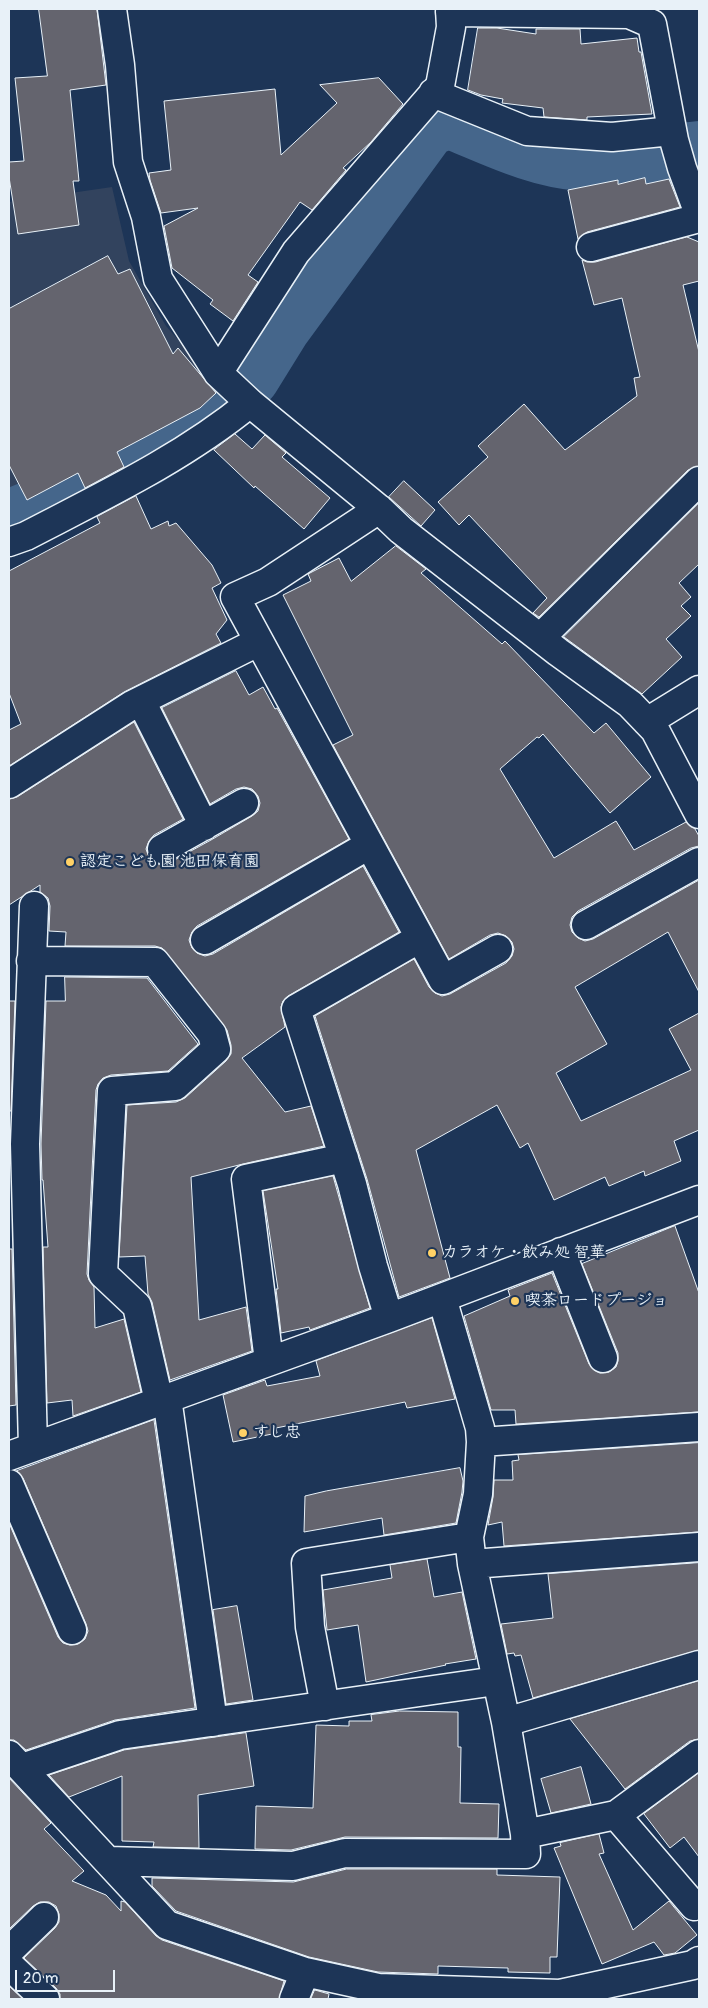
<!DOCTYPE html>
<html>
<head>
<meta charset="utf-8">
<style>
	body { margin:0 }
	#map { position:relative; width:708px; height:2008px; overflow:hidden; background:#1d3557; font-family:Pangolin,sans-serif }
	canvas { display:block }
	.frame { position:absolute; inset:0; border:10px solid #e8f1f8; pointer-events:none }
	.scale { position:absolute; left:15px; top:1970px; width:100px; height:22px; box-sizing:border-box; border:2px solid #e8f1f8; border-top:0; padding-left:6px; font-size:15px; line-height:18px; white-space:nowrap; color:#e8f1f8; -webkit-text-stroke:4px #1d3557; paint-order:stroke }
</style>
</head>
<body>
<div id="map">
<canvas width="708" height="2008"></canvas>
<div class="frame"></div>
<div class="scale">20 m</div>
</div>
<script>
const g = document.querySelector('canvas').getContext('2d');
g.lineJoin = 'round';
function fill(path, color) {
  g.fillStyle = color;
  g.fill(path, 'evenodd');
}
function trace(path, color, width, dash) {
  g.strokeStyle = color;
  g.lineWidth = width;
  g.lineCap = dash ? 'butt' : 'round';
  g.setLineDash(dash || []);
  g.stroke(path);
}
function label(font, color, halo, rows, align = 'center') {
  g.font = font + ' Pangolin,"Klee One",sans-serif';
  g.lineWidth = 4.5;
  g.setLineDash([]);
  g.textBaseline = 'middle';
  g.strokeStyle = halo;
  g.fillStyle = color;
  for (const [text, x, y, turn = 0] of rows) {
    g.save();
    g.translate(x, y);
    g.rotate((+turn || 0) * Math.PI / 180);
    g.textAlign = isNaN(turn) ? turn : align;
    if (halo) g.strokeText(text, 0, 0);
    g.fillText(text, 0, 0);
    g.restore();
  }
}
fill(new Path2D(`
	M112 187 129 261 166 326 222 390 191 420 20 511 9 490V202Z`), '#32435e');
trace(new Path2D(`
	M9 520 57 500 147 456 181 435 227 400 250 377 281 327 425 130C435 122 445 119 458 122 497 138 538 158 581 161 620 163 660 155 699 151`), '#45668b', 60);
const building = new Path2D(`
	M39 9H97L106 85 70 90 79 181H73L79 225 18 234 9 177V162L24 161 15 78 47 76Z
	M478 28H497L536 34V29H580L581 44 637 38 639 52H641L652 114 587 117V120L544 117 543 108 502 103 503 99 481 95 468 90Z
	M379 78 403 104 371 142 343 168 346 170 312 210 300 202 248 275 258 282 233 321 210 304 213 300 172 268 164 226 198 208 161 213 150 180 149 173 171 170 164 101 275 89 281 155 337 103 320 85Z
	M645 178 646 184 669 179 680 207 587 232 578 239 568 190 618 180V184Z
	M687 237 699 242V281L683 285 699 352V466L688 470 539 617 533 613 547 598 469 515 459 525 438 502 488 457 478 446 524 404 565 450 637 396 634 378 640 377 622 298 594 305 582 260 587 262H595Z
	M108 256 118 274 130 269 173 354 178 348 216 393 200 408 117 452 124 467 85 488 78 473 27 500 9 465V309Z
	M235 434 252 449 265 435 286 453 282 457 330 498 304 529 255 486 254 488 214 450Z
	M404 481 435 510 421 526 389 497Z
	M136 496 151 529 168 521 169 526 176 523 212 565 221 583 212 588 227 620 216 634 221 643 124 692 9 766V730L21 724 9 693V571L100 523 97 517Z
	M699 503V564L679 583 691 597 681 606 691 616 666 639 682 657 642 694 564 637Z
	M396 546 426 569 421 573 502 644 505 641 594 733 606 723 651 777 610 813 543 734 539 738 537 737 500 769 554 858 616 821 634 850 686 822 695 829 699 836V846L691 848 578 911 572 917 570 925 572 932 578 938 585 941 593 939 699 880V992L668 932 575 987 607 1044 556 1073 581 1121 691 1070 669 1029 699 1013V1130L674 1141 681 1161 645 1176 644 1171 609 1186 605 1177 554 1200 528 1143 520 1148 497 1105 416 1150 450 1278 399 1297 367 1179 315 1016 414 959 429 987 435 993 442 996 450 994 506 963 512 956 514 949 512 942 506 936 498 933 490 935 449 959 333 745 353 735 283 595 311 581 308 574 339 558 351 581Z
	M236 671 249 695 263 687 275 709 277 708 349 839 197 926 192 932 189 940 192 948 197 953 205 956 213 954 363 866 399 932 288 996 283 1001 281 1007 285 1027 242 1058 285 1112 311 1106 324 1146 243 1164 191 1177 199 1320 246 1307 252 1351 170 1380 152 1302 148 1294 145 1256 119 1257 127 1105 176 1102 185 1098 226 1061 231 1054V1045L227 1030 162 948 155 946H65L66 932 49 931 50 906 48 898 40 892V885L9 905V799L17 797 134 722 183 819 154 835 149 841 146 849 149 857 154 863 162 865 169 863 211 840 252 816 258 811 260 803 258 796 252 789 244 787 236 789 210 804 162 708Z
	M65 977 147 978 198 1044 168 1071 111 1075 103 1078 98 1084 96 1090 87 1274 89 1280 94 1287 95 1328 124 1319 141 1392 73 1416 72 1400 47 1403 43 1247H48L43 1180H42L41 1144 46 1001H65Z
	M9 1001H15L11 1111H9Z
	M333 1176 370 1308 310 1330 309 1327 281 1333 276 1289H278L263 1191Z
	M675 1226 699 1293V1412L516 1424 515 1410H491L464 1316 510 1296 508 1290 552 1273 589 1364 594 1370 600 1373 609 1372 616 1367 618 1361V1353L582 1264Z
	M9 1249H12L16 1405 9 1406Z
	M432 1318 455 1399 407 1408 405 1402 276 1428 277 1433 233 1442 223 1395 265 1380 267 1386 320 1376 316 1361Z
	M154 1420 195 1708 115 1720 26 1750 14 1740H9V1523L58 1637 63 1643 70 1645 78 1644 85 1639 88 1631 86 1624 23 1478 17 1471Z
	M699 1443V1532L504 1546 502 1522 488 1525 493 1497 494 1480H513L512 1461 519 1460 518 1455Z
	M460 1468 463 1481 462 1492 456 1523 384 1535 382 1518 304 1532 305 1496 326 1491Z
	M427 1559 434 1597 462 1592 476 1659 445 1664 446 1665 366 1682 358 1625 327 1630 323 1590 392 1578 390 1565Z
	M699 1563V1650L533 1698 521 1655 515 1656 514 1653 507 1654 501 1624 553 1618 548 1574Z
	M237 1606 253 1700 226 1704 213 1610Z
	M699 1681V1739L690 1741 625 1789 570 1719Z
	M400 1711 458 1712V1747H461L460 1803 499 1804 498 1838 345 1837 291 1850 255 1849 256 1806 313 1808 316 1725 349 1726V1721H372L371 1715Z
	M246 1733 254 1786 198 1795 199 1848 153 1847 154 1842 122 1841V1776L69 1797 49 1775 124 1750Z
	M581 1767 591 1804 551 1813 541 1779Z
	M699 1773V1857L684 1837 670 1848 644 1814Z
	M9 1778 51 1823 44 1829 84 1871 72 1881 106 1895 121 1911V1901L125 1902 156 1936 162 1940 284 1981 279 1999H60V1994L56 1988 24 1958 55 1928 59 1922V1914L56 1906 49 1902H40L33 1906 9 1929Z
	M599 1834 604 1853 599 1854 633 1930 669 1901 697 1935 675 1953 664 1955 654 1942 602 1964 554 1848 561 1846 560 1843Z
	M347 1869H497V1875L560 1877 557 1957H550V1973L508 1972V1968L438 1966V1974L378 1972 309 1957 176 1911 152 1886V1878L293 1882Z
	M9 1986 23 1999H9Z
	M315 1990 329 1994 328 1999H311Z`);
fill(building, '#64646e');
trace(building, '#e8f1f8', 1);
const minor = new Path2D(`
	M112 9 120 65 128 162 146 217 158 279 218 373 250 403 379 509 401 530 558 652 630 704 655 730 699 814
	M450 12 629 14 652 24 674 140 682 168 699 214
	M433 93 527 131 612 137 672 131
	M591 247 699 218
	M218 373 296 252 440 86 451 27 450 9
	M379 509 268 582 235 597 443 980 498 949
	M9 542 26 536C103 496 183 458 250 403
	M540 638 699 481
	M141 701 204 826
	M647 722 699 690
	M9 784 132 705 258 642
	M162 849 244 803
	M586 925 699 862
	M205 940 369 845
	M31 961 155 962 212 1034 216 1049 175 1086 112 1091 103 1274 137 1306 159 1401
	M561 1252 603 1358
	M389 1318 373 1266 352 1184 296 1009 420 938
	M269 1361 246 1179 344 1158
	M167 1398 213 1722
	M481 1442 699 1427
	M33 1447 25 1144 34 906
	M9 1456 389 1318 699 1200
	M9 1484 72 1630
	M472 1564 699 1547
	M325 1706 310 1627 306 1563 469 1537
	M506 1722 699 1665
	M9 1755 167 1925 305 1972 378 1988 560 1994 693 1965 699 1961
	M22 1768 120 1735 496 1681
	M616 1815 699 1754
	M525 1834 616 1815 694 1906
	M108 1861 293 1866 345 1853 526 1854 525 1834 506 1722 472 1564 469 1537 478 1494 481 1442 480 1428 442 1298
	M9 1951 44 1917
	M9 1965 45 1999
	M294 1999 305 1972`);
trace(minor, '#e8f1f8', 31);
trace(minor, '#1d3557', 28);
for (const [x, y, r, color] of [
	[70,862,5,"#ffd166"],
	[432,1253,5,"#ffd166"],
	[515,1301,5,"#ffd166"],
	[243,1433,5,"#ffd166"]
]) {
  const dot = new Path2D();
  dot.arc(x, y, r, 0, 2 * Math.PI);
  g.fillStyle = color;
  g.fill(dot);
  trace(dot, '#1d3557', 2);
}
label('bold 16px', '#e8f1f8', '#1d3557', [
	["認定こども園 池田保育園",80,862],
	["カラオケ・飲み処 智華",442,1253],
	["喫茶ロードプージョ",525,1301],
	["すし忠",253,1433]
], 'left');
</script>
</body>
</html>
